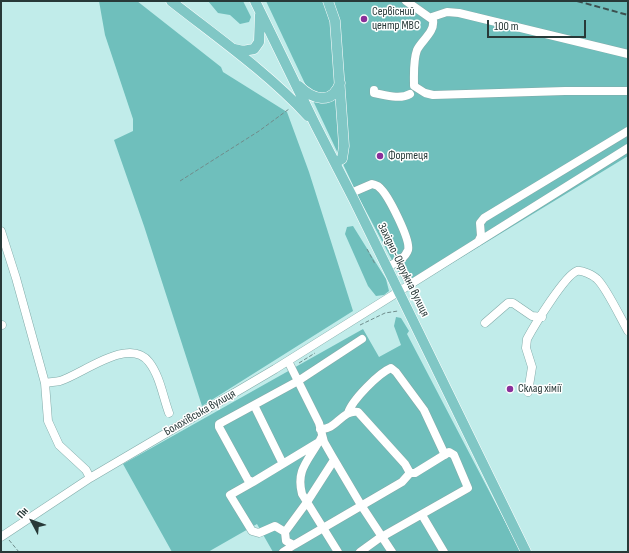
<!DOCTYPE html>
<html>
<head>
<meta charset="utf-8">
<style>
	body { margin:0 }
	#map { position:relative; width:629px; height:553px; overflow:hidden; background:#c1ecea; font-family:"Sofia Sans Condensed",sans-serif }
	canvas { display:block }
	.frame { position:absolute; inset:0; border:2px solid #283938; pointer-events:none }
	.north { position:absolute; left:12px; top:501px; width:40px; height:40px; -webkit-text-stroke:3px #fff; paint-order:stroke; rotate:311deg; font-size:11px; font-weight:700; line-height:16px; text-align:center; color:#283938 }
	.north::after { content:''; display:block; margin:auto; width:14px; height:18px; background:#283938; clip-path:polygon(50% 0,100% 100%,50% 72%,0 100%) }
	.scale { position:absolute; left:487px; top:20px; width:99px; height:18px; box-sizing:border-box; border:2px solid #283938; border-top:0; padding-left:5px; font-size:12px; line-height:14px; white-space:nowrap; color:#283938; -webkit-text-stroke:3px #fff; paint-order:stroke }
</style>
</head>
<body>
<div id="map">
<canvas width="629" height="553"></canvas>
<div class="frame"></div>
<div class="north">Пн</div>
<div class="scale">100 m</div>
</div>
<script>
const g = document.querySelector('canvas').getContext('2d');
g.lineJoin = 'round';
function fill(path, color) {
  g.fillStyle = color;
  g.fill(path, 'evenodd');
}
function trace(path, color, width, dash) {
  g.strokeStyle = color;
  g.lineWidth = width;
  g.lineCap = dash ? 'butt' : 'round';
  g.setLineDash(dash || []);
  g.stroke(path);
}
function label(font, color, halo, rows, align = 'center') {
  g.font = font + ' "Sofia Sans Condensed",sans-serif';
  g.lineWidth = 3;
  g.setLineDash([]);
  g.textBaseline = 'middle';
  g.strokeStyle = halo;
  g.fillStyle = color;
  for (const [text, x, y, turn = 0] of rows) {
    g.save();
    g.translate(x, y);
    g.rotate((+turn || 0) * Math.PI / 180);
    g.textAlign = isNaN(turn) ? turn : align;
    if (halo) g.strokeText(text, 0, 0);
    g.fillText(text, 0, 0);
    g.restore();
  }
}
fill(new Path2D(`
	M99 1H137L221 67 223 72 287 112 309 172 353 311 202 406 144 226 114 140 133 131V119L105 35Z
	M208 1H243L251 17 249 22 240 24 230 15 218 13Z
	M266 1H628V156L408 290 359 198Z
	M353 226 386 279 389 291 384 295 376 296 368 286 345 234 347 227Z
	M396 317 401 318 409 331 407 334 521 552H273L257 524 208 552H172L123 464 363 329 379 357 401 345 394 326Z`), '#6fbfbc');
const minor = new Path2D(`
	M406 1 433 20C435 32 422 40 417 50 413 61 414 74 414 86L425 93 433 95 565 91H628
	M432 17 447 12 459 13 628 54
	M374 90V93C385 95 400 100 410 94
	M351 193 372 184C375 185 378 185 380 188 388 195 411 240 408 250 405 259 395 263 387 267
	M1 231 16 278 45 383 48 421 59 445 86 470 90 478
	M478 242 481 236 480 223 484 218 628 131
	M485 323 508 303H513L532 316 542 317
	M1 325H2
	M288 361 319 423 324 442 332 456 361 505 392 552
	M45 383C50 382 55 382 60 381 83 374 129 336 149 362 160 376 163 397 169 413
	M528 392 532 367 526 348 527 339C534 326 565 275 577 271 582 270 593 275 597 279 606 287 621 319 628 331
	M254 405 283 464
	M348 413C352 400 379 373 391 368L396 372 424 410 445 455
	M322 436 319 442 253 482 248 480 219 427V424L298 381 362 339
	M318 443C307 462 296 471 302 494L338 552
	M253 482 230 495 252 531 259 533 275 526 285 532
	M422 515 444 552
	M1 537 90 478 275 369 628 148
	M294 545 402 482 410 473 405 464 358 412C342 409 336 431 320 429
	M283 552 294 545 286 541 285 532 307 502 334 460
	M360 552 378 539 468 488 454 455 449 452 415 473H410`);
const major = new Path2D(`
	M171 1C218 38 267 72 308 116
	M255 1 315 124 354 200 526 552
	M328 1 335 21 344 146 342 159 335 163
	M234 49 243 51 254 49 259 42 260 15
	M299 86C312 99 332 106 340 83`);
trace(minor, '#82aba9', 9);
trace(major, '#fff', 11);
trace(new Path2D(`
	M180 181 259 131 289 109
	M367 249 375 264
	M360 325 385 313 398 311
	M299 363 315 353
	M9 540 19 552`), '#6f8c8b', 1, [4, 2]);
trace(minor, '#fff', 8);
trace(major, '#80c7c5', 10);
trace(new Path2D(`
	M577 1 628 15`), '#3c504f', 2, [6, 3]);
for (const [x, y, r, color] of [
	[364,19,4,"#8a2f9a"],
	[380,156,4,"#8a2f9a"],
	[510,389,4,"#8a2f9a"]
]) {
  const dot = new Path2D();
  dot.arc(x, y, r, 0, 2 * Math.PI);
  g.fillStyle = color;
  g.fill(dot);
  trace(dot, '#fff', 1.5);
}
label('12px', '#283938', '#fff', [
	["Сервісний",372,12],
	["центр МВС",372,26],
	["Фортеця",388,156],
	["Склад хімії",518,389]
], 'left');
label('12px', '#283938', '#fff', [
	["Західно-Окружна вулиця",403,270,64],
	["Болохівська вулиця",200,413,-30]
]);
</script>
</body>
</html>
